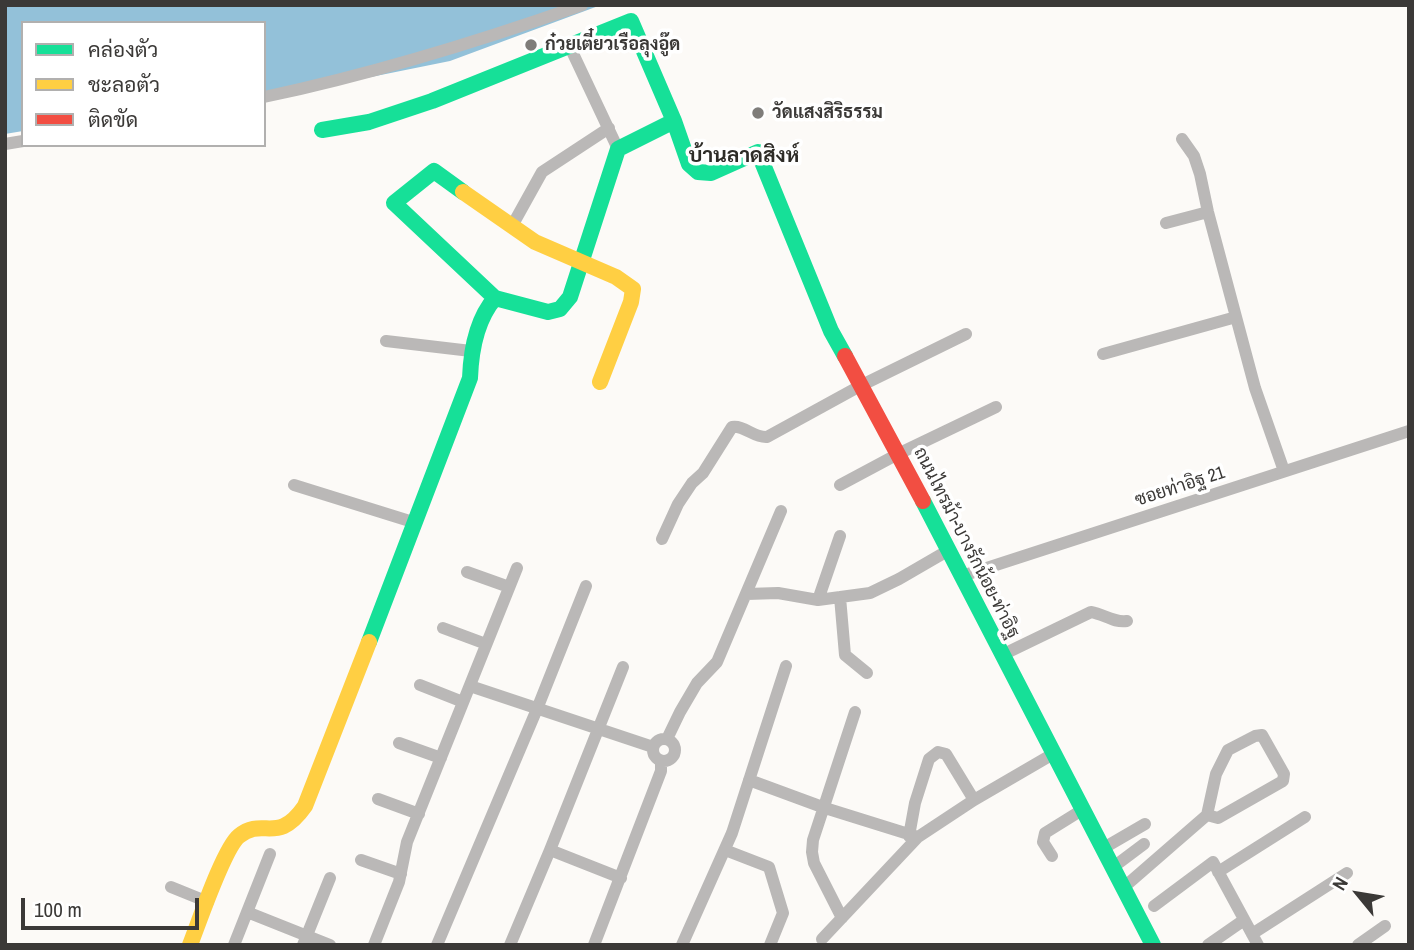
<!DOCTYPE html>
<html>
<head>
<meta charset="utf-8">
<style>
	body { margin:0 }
	#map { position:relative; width:1414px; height:950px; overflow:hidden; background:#fcfaf7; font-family:"Archivo Narrow",Sarabun,sans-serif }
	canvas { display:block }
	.frame { position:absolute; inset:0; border:7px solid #3b3937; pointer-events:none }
	.legend { position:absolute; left:21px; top:21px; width:245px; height:126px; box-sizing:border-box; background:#fff; border:2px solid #b1b0af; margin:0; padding:9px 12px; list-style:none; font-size:21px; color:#3b3937 }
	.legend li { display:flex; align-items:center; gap:14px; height:35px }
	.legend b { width:35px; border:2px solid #b1b0af }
	.north { position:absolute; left:1323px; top:859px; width:70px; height:70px; -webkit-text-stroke:5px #fff; paint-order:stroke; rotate:300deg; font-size:19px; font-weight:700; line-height:28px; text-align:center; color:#3b3937 }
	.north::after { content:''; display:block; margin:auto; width:24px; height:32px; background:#3b3937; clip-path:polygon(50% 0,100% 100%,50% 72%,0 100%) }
	.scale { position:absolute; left:21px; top:898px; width:178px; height:32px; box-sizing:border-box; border:4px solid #3b3937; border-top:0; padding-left:9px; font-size:21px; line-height:24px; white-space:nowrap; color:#3b3937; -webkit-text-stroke:5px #fff; paint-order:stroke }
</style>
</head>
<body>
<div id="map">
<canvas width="1414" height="950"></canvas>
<div class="frame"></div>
<ul class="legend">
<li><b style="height:9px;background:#16e098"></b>คล่องตัว</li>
<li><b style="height:9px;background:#ffcf43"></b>ชะลอตัว</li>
<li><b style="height:9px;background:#f24e42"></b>ติดขัด</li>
</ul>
<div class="north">N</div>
<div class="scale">100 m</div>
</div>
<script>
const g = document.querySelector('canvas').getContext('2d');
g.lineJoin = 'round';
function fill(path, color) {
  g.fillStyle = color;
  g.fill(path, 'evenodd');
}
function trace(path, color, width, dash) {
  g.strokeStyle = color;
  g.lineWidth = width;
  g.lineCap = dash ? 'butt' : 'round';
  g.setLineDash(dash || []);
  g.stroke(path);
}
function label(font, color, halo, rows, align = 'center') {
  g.font = font + ' "Archivo Narrow",Sarabun,sans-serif';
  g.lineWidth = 7;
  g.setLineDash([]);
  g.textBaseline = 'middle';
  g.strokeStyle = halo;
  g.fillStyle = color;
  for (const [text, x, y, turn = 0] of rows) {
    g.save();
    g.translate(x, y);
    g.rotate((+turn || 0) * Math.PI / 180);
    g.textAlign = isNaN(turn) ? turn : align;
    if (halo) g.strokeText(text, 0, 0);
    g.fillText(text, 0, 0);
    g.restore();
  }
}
fill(new Path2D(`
	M5 5H601L450 61 356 80 264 94V23H23V131L5 134Z`), '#93c1d9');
trace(new Path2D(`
	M569 45 618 149
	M264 97C373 74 477 42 582 5
	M1182 139 1194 156 1200 174 1208 212 1255 388 1284 471
	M5 144 23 141
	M1166 223 1208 212
	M512 226 542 172 609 128
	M386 341 471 351
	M1103 354 1236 317
	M294 485 416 523
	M840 485 898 454 996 407
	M662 539 678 504 692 483 703 473 732 427C744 425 754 438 767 437L860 386 966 334
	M467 572 509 587
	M962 576 1409 431
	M747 594 778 593 818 600 870 593 899 579 949 550
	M840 597 845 655 867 673
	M818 600 840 536
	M443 628 486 644
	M1002 655 1091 612C1104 614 1113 623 1127 621
	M420 685 463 702
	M470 686 653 747
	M653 750a11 11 0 1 1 22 0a11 11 0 1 1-22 0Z
	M667 739 680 712 697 683 717 662 781 511
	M399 743 441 758
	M749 780 825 808 918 837
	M378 799 419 814
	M909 836 915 803 929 759 938 752 946 754 974 800
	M1102 849 1145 824
	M550 850 621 878
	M725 850 769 867 783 913 770 945
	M1052 856 1043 842 1045 833 1082 810
	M361 860 401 874
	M1112 868 1144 844
	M1218 872 1305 817
	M171 887 208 902
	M1123 888 1207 815 1216 774 1228 750 1255 736 1262 735 1284 774 1283 781 1218 818 1207 815
	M1154 906 1213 862 1258 945
	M247 912 330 945
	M842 918 814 863 812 852 813 840 855 712
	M1252 934 1347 873
	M822 939 918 837 974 800 1053 754
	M234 945 270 854
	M303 945 330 878
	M374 945 399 882 407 842 517 568
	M437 945 537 709 586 586
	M510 945 550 850 623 667
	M594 945 661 771V761
	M682 945 732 833 786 666
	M1208 945 1244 920
	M1358 945 1385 926`), '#bab8b7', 12);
trace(new Path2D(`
	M322 130 369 122 432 101 631 21 674 121 689 164 698 172 711 173 758 152 831 331 845 356
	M463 192 434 171 394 203 495 298 548 312 560 309 570 297 618 149 674 121
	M923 501 1153 945
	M369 642 470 378C471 351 477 319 495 298`), '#16e098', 16);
trace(new Path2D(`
	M463 192 535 242 616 277 633 289 631 302 600 382
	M190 945C199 922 224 848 239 836 264 816 277 846 305 806L369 642`), '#ffcf43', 16);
trace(new Path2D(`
	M845 356 923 501`), '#f24e42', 16);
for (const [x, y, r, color] of [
	[531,45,7,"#7f7d7a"],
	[758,113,7,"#7f7d7a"]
]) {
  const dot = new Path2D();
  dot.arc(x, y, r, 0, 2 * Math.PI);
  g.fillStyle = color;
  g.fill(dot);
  trace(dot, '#fff', 2.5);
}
label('bold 18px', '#3b3937', '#fff', [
	["ก๋วยเตี๋ยวเรือลุงอู๊ด",545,45],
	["วัดแสงสิริธรรม",772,113]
], 'left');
label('18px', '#3b3937', '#fff', [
	["ซอยท่าอิฐ 21",1180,487,-18],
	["ถนนไทรม้า-บางรักน้อย-ท่าอิฐ",966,543,63]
]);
label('bold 21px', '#2e2c27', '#fff', [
	["บ้านลาดสิงห์",744,156]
]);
</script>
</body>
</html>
